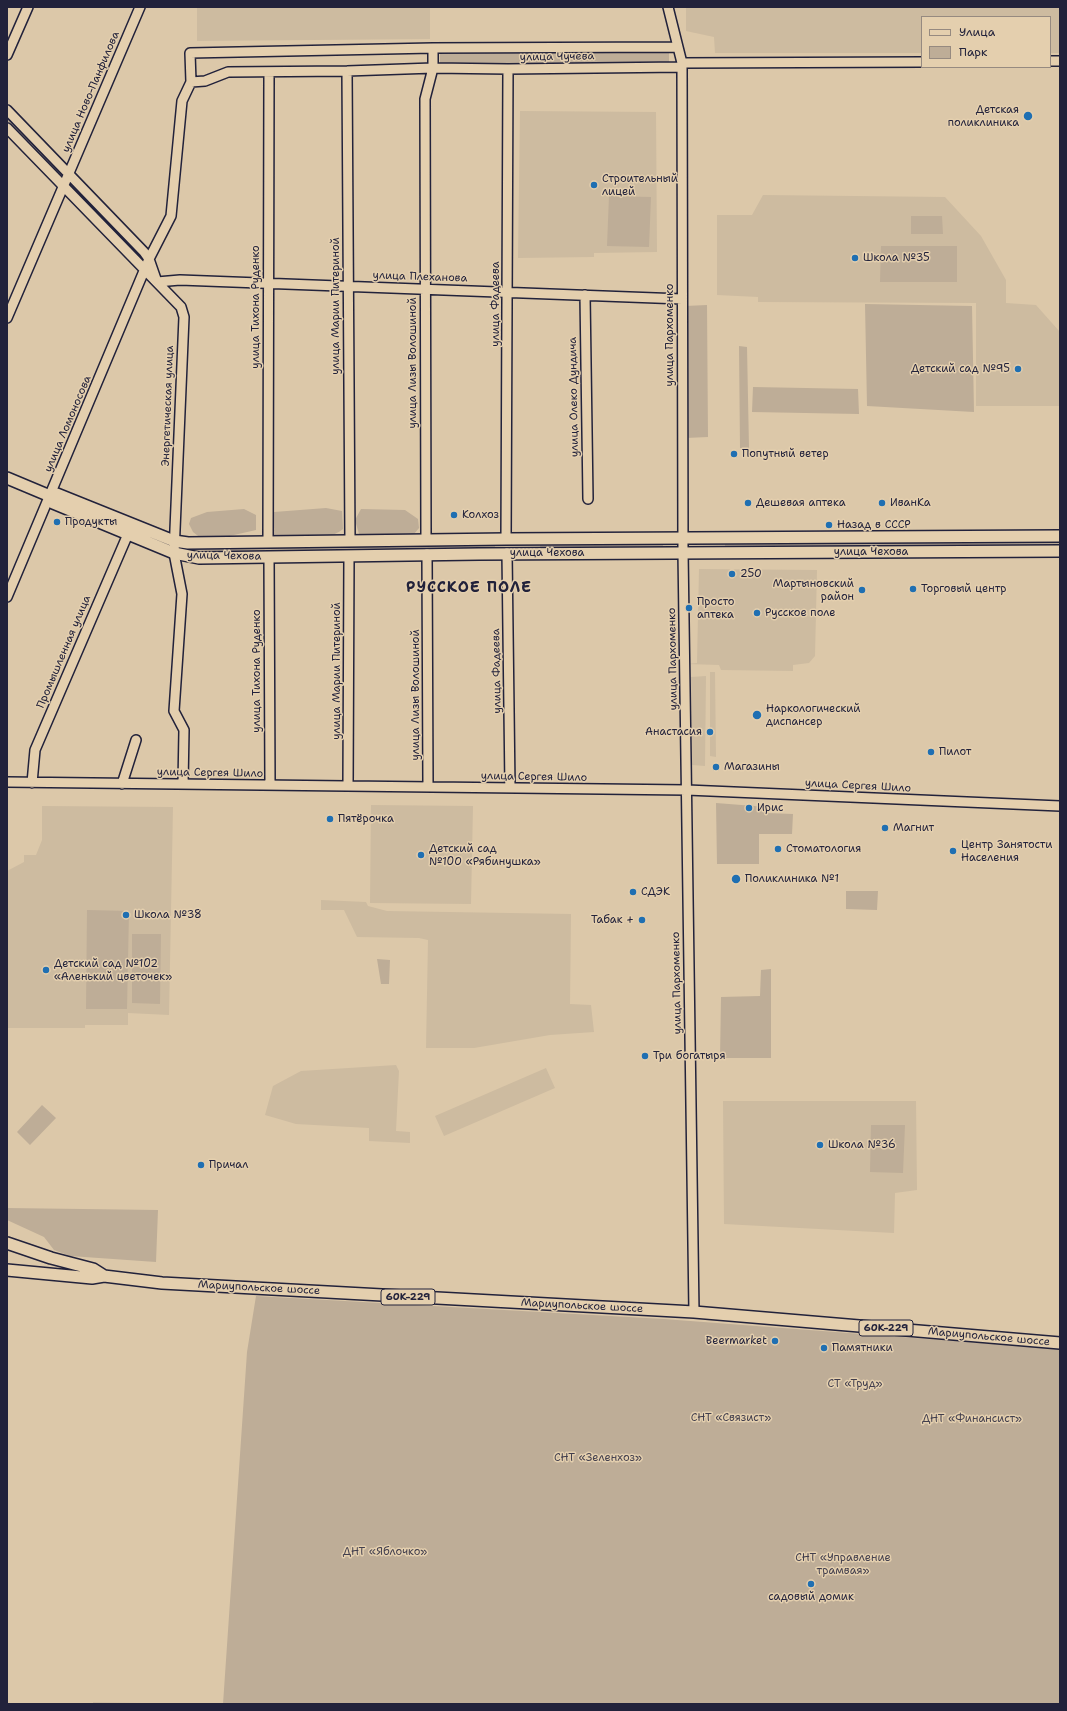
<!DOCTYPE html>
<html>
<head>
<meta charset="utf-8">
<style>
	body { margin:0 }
	#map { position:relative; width:1067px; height:1711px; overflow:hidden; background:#dcc8a9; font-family:"Shantell Sans",sans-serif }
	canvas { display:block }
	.frame { position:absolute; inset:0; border:8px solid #22223b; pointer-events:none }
	.legend { position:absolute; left:921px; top:16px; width:130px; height:52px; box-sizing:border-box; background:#e4cfae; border:1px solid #968a80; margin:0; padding:5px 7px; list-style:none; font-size:12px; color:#22223b }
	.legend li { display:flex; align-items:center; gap:8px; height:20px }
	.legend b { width:20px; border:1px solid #968a80 }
</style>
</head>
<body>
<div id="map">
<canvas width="1067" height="1711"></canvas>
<div class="frame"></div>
<ul class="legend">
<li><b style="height:5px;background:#e4cfae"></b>Улица</li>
<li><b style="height:11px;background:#bead97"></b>Парк</li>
</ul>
</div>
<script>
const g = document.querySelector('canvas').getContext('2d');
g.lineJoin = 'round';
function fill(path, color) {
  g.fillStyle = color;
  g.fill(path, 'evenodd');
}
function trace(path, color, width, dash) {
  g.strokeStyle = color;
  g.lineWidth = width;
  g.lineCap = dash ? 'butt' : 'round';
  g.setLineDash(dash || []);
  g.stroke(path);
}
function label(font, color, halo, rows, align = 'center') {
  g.font = font + ' "Shantell Sans",sans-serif';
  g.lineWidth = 3;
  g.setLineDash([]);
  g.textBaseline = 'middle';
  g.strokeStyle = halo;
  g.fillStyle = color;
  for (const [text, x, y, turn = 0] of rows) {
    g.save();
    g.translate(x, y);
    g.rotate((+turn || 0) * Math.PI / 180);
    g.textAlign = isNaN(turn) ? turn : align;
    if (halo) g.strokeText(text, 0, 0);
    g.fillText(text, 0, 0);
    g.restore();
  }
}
fill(new Path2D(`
	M197 7H430V39L197 41Z
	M686 7H1060V53H1050V17H922V53H715L714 37 686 31Z
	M520 111 656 112 657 252 594 253V257L518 258Z
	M763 195 945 197 981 236 1006 280V303L1036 305 1060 332V406H976V303L758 302V297L717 295V215H752Z
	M699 569 817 570 815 656 809 663 793 665V671L721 670 719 665 687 664 697 663Z
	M710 672H715L716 757 710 756Z
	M706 676 705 766 692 765 691 677Z
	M371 805 473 806 471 904 370 903Z
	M42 806 173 807 169 1015 128 1013V1025H85V1028H7V871L24 862V855H36L42 840Z
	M321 900 366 902 368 906 387 911 571 914 570 1004 591 1005 594 1032 550 1035 474 1048H426L428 940 419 938 357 937 344 910H321Z
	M396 1065 399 1071 396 1131 410 1132V1143L369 1141V1128L296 1124 265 1115 273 1086 301 1071Z
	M546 1068 555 1088 444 1136 435 1116Z
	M723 1101H916L917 1190 895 1193 894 1233 724 1224Z
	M93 1702 191 1704H93Z`), '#cdbba0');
fill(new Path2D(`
	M669 51V62L440 65V54Z
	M7 115 63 173 59 177 7 123Z
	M74 185 142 254 137 258 70 189Z
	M609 196 651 197 649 247 607 246Z
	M911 216H942L943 234H911Z
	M881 246H957V282H880Z
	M865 304 972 306 974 412 867 406Z
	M707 305 708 437 686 438 685 306Z
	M739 346 747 347 749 448H740Z
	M753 387 858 389 859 414 752 412Z
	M326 508 342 511 343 529C324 544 296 538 274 536L268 529 274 512Z
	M244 509 256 515V530L225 537 202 539 193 532 189 524 191 518 207 512Z
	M361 509 405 510 418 519 419 528 414 534 387 536 359 534 355 520Z
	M1060 539V547L725 549V541Z
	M540 543H663V549H540Z
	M495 544V550L198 554 179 550 180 547Z
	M716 803 767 807V813L793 814 792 834H759V864H717Z
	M846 891H878L877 910 846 909Z
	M87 910 129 911 127 1009H86Z
	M132 934H161L160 1004 132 1003Z
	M377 959 390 960 389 984H381Z
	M771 969V1058H720L721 997 760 996 761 970Z
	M42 1105 56 1118 30 1145 17 1132Z
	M871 1125H905L903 1173 870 1172Z
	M7 1208 158 1210 156 1262 70 1256 54 1250 44 1237 7 1220Z
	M256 1296 664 1319 1060 1349V1704H223L247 1352Z`), '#bead97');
const minor = new Path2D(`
	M668 7 682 63 683 552 694 1312
	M7 55 28 7
	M1050 61H1060
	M682 63 922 62
	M347 71 350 541
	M191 82 205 81 228 72 347 71 433 68 508 69 682 67
	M7 110 144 252 149 259 157 282 180 280 682 299
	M7 128 181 307 184 317 174 553 182 594 174 711 184 730 183 784
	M585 295 588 499
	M7 318 140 7
	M506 539 508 69
	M426 540 425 99 433 68V48
	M268 542 269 72
	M507 553 510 788
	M427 554 428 787
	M269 557 270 785
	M7 597 149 259 171 216 182 101 191 82 190 53 433 48 678 47
	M7 782 687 790 1060 806
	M32 783 35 750 128 534
	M122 784 136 740
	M348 786 349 556`);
const major = new Path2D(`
	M7 478 50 496 57 494 174 541 188 543 506 539 1060 536
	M50 496 53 503 174 553 199 558 479 554 1060 551
	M7 1243 51 1258 93 1269 104 1276
	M7 1270 92 1278 104 1276 162 1283 694 1312 1060 1343`);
trace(minor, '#22223b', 12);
trace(major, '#22223b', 14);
trace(minor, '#e4cfae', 9);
trace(major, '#e4cfae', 11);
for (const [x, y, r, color] of [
	[1028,116,5,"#1f6fb2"],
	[594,185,4,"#1f6fb2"],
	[855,258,4,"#1f6fb2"],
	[1018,369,4,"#1f6fb2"],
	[734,454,4,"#1f6fb2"],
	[748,503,4,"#1f6fb2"],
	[882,503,4,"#1f6fb2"],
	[454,515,4,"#1f6fb2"],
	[57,522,4,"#1f6fb2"],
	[829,525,4,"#1f6fb2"],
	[732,574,4,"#1f6fb2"],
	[913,589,4,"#1f6fb2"],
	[862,590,4,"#1f6fb2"],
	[689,608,4,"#1f6fb2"],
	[757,613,4,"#1f6fb2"],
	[757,715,5,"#1f6fb2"],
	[710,732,4,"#1f6fb2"],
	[931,752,4,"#1f6fb2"],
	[716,767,4,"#1f6fb2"],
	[749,808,4,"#1f6fb2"],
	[330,819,4,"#1f6fb2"],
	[885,828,4,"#1f6fb2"],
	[778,849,4,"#1f6fb2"],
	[953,851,4,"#1f6fb2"],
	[421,855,4,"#1f6fb2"],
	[736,879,5,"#1f6fb2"],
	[633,892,4,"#1f6fb2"],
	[126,915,4,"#1f6fb2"],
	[642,920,4,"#1f6fb2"],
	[46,970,4,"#1f6fb2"],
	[645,1056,4,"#1f6fb2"],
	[820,1145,4,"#1f6fb2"],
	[201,1165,4,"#1f6fb2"],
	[775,1341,4,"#1f6fb2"],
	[824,1348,4,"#1f6fb2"],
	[811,1584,4,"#1f6fb2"]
]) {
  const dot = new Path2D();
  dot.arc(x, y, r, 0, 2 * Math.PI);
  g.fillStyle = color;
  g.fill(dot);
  trace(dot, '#e4cfae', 1.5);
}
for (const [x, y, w] of [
	[408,1297,54],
	[886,1328,54]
]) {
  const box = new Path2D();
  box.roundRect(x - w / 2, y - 8, w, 16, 3);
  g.fillStyle = '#e4cfae';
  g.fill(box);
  trace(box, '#22223b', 1);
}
label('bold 10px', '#22223b', null, [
	["60К-229",408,1297],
	["60К-229",886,1328]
]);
label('11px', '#22223b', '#e4cfae', [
	["улица Чучева",557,57,-1],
	["улица Ново-Панфилова",91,92,-67],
	["улица Плеханова",420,277,2],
	["улица Фадеева",496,304,-90],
	["улица Марии Питериной",336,306,-90],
	["улица Тихона Руденко",256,307,-90],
	["улица Пархоменко",670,335,-90],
	["улица Лизы Волошиной",413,363,-90],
	["улица Олеко Дундича",574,397,-91],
	["Энергетическая улица",168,406,-88],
	["улица Ломоносова",68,424,-67],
	["улица Чехова",871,552],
	["улица Чехова",547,553],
	["улица Чехова",224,556,1],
	["Промышленная улица",64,652,-67],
	["улица Пархоменко",673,659,-91],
	["улица Тихона Руденко",257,671,-90],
	["улица Марии Питериной",337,671,-90],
	["улица Фадеева",497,671,-91],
	["улица Лизы Волошиной",416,695,-90],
	["улица Сергея Шило",210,773,1],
	["улица Сергея Шило",534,777,1],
	["улица Сергея Шило",858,786,3],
	["улица Пархоменко",677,983,-91],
	["Мариупольское шоссе",259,1288,3],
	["Мариупольское шоссе",582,1306,3],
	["Мариупольское шоссе",989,1337,5]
]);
label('11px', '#22223b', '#e4cfae', [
	["Детская",1019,110,"right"],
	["поликлиника",1019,123,"right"],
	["Строительный",602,179],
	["лицей",602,192],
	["Школа №35",863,258],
	["Детский сад №95",1010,369,"right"],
	["Попутный ветер",742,454],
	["Дешевая аптека",756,503],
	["ИванКа",890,503],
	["Колхоз",462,515],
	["Продукты",65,522],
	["Назад в СССР",837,525],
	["250",740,574],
	["Мартыновский",854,584,"right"],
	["район",854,597,"right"],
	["Торговый центр",921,589],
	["Просто",697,602],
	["аптека",697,615],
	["Русское поле",765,613],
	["Наркологический",766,709],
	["диспансер",766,722],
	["Анастасия",702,732,"right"],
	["Пилот",939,752],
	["Магазины",724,767],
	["Ирис",757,808],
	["Пятёрочка",338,819],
	["Магнит",893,828],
	["Центр Занятости",961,845],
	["Населения",961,858],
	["Детский сад",429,849],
	["№100 «Рябинушка»",429,862],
	["Стоматология",786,849],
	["Поликлиника №1",745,879],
	["СДЭК",641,892],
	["Школа №38",134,915],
	["Табак +",634,920,"right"],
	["Детский сад №102",54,964],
	["«Аленький цветочек»",54,977],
	["Три богатыря",653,1056],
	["Школа №36",828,1145],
	["Причал",209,1165],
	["Beermarket",767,1341,"right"],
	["Памятники",832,1348],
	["садовый домик",811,1597,"center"]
], 'left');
label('11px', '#413e4d', '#e4cfae', [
	["СТ «Труд»",855,1384],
	["СНТ «Связист»",731,1418],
	["ДНТ «Финансист»",972,1419],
	["СНТ «Зеленхоз»",598,1458],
	["ДНТ «Яблочко»",385,1552],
	["СНТ «Управление",843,1558],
	["трамвая»",843,1571]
]);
g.letterSpacing = '1px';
label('bold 15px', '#22223b', '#e4cfae', [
	["РУССКОЕ ПОЛЕ",469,588]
]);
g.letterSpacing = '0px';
</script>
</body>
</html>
